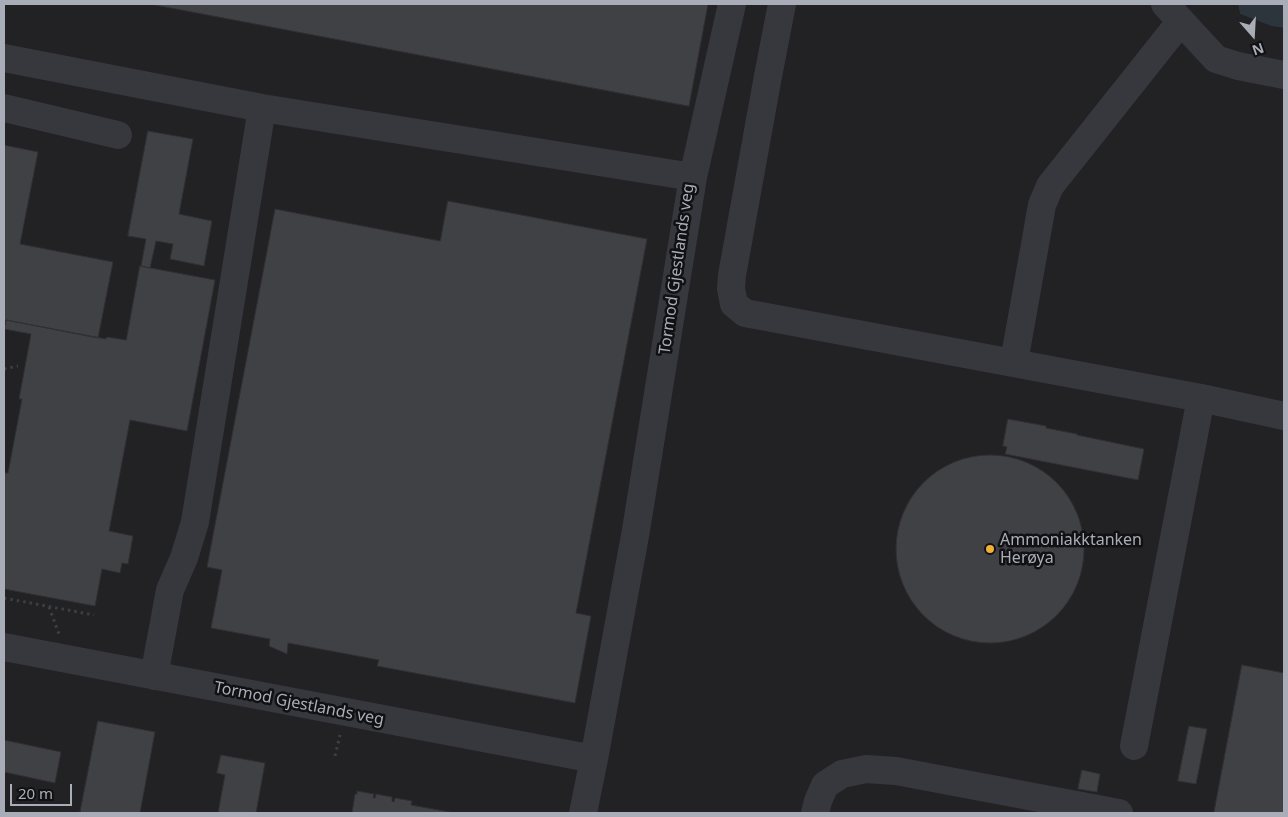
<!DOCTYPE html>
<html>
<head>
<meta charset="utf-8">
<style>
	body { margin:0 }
	#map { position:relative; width:1288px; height:817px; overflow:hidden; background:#161618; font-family:"Noto Sans",sans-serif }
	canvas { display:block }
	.frame { position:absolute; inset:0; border:5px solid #a8adb8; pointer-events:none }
	.north { position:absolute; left:1228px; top:10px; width:50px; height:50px; -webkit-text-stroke:4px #111113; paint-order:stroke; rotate:161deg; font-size:14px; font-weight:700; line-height:20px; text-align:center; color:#a8adb8 }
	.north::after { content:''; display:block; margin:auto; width:18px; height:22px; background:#a8adb8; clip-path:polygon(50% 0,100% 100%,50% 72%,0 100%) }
	.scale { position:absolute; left:10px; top:784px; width:62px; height:22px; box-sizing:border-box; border:2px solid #a8adb8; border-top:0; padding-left:6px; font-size:15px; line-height:18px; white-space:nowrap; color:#a8adb8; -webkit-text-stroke:4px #111113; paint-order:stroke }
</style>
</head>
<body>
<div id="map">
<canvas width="1288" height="817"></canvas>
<div class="frame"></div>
<div class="north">N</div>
<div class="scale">20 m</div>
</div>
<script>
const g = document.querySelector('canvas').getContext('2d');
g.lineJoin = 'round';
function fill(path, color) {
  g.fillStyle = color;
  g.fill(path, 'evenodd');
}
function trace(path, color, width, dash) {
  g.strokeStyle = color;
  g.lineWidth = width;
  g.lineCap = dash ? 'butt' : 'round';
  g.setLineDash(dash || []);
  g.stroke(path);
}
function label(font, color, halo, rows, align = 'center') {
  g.font = font + ' "Noto Sans",sans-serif';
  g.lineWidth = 5;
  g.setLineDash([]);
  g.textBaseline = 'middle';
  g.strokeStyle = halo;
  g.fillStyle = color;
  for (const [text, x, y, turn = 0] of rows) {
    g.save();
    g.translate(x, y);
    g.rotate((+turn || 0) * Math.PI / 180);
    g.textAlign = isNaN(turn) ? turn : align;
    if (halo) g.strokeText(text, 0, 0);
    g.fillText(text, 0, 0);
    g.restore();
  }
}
fill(new Path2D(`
	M4 4H1238L1240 14 1271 26 1284 28V813H4Z`), '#222225');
fill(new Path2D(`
	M1238 4H1284V28L1271 26 1240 14Z`), '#2c353c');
const building = new Path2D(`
	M150 4H708L689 106Z
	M148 131 193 139 179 214 212 221 204 266 170 259 173 244 156 241 150 268 141 266 146 239 128 236Z
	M4 145 38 152 20 244 113 262 98 338 6 320 4 331Z
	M448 201 647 239 576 613 591 616 575 703 377 666 379 660 288 643 287 654 269 646 270 639 211 628 222 570 207 567 275 209 440 241Z
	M140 266 215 280 187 431 130 420 109 531 133 536 128 564 122 563 120 573 102 569 95 606 4 589V473H8L22 399H19L31 334 4 329 6 320 106 339 107 337 126 340Z
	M1008 419 1046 426V428L1077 434V435L1144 449 1138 480 1005 454 1007 447 1003 446Z
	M896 549a94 94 0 1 1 188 0a94 94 0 1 1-188 0Z
	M1242 665 1284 673V813H1214Z
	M98 721 155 732 140 813H80Z
	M1189 726 1207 729 1196 784 1178 781Z
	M4 740 61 752 55 783 4 772Z
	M221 755 265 763 256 813H218L225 775 217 773Z
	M1082 770 1100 774 1097 792 1078 789Z
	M357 791 374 794 373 798H375L376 794 392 797V801L394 802 395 798 412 801 411 805 455 813H352L355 794H357Z`);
fill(building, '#404145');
trace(building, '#303034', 1);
trace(new Path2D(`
	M4 369 18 366
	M4 598 94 615
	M49 607 59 634
	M335 756 340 735`), '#3d3f44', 3, [2.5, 4]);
trace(new Path2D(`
	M782 4 768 76 732 275 731 289 734 304 745 313 1201 398
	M1165 4 1216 59 1238 66 1284 75
	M4 58 262 108 693 177 636 530 594 759 4 647
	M4 108 118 135
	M693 177 732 4
	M1014 362 1042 205 1050 186 1181 21
	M154 676 170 590 184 558 195 522 262 108
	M1134 746 1201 398 1284 416
	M583 813 594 759
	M815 813 818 801 825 785 842 774 866 769 896 771 1119 813`), '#37383d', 28);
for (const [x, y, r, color] of [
	[990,549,5,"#f2b134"]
]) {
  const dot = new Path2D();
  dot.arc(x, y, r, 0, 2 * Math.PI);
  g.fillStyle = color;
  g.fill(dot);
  trace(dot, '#111113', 2);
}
label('16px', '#a8adb8', '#111113', [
	["Tormod Gjestlands veg",677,269,-82],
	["Tormod Gjestlands veg",299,704,11]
]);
label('16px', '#a8adb8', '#111113', [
	["Ammoniakktanken",1000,540],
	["Herøya",1000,558]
], 'left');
</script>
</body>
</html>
